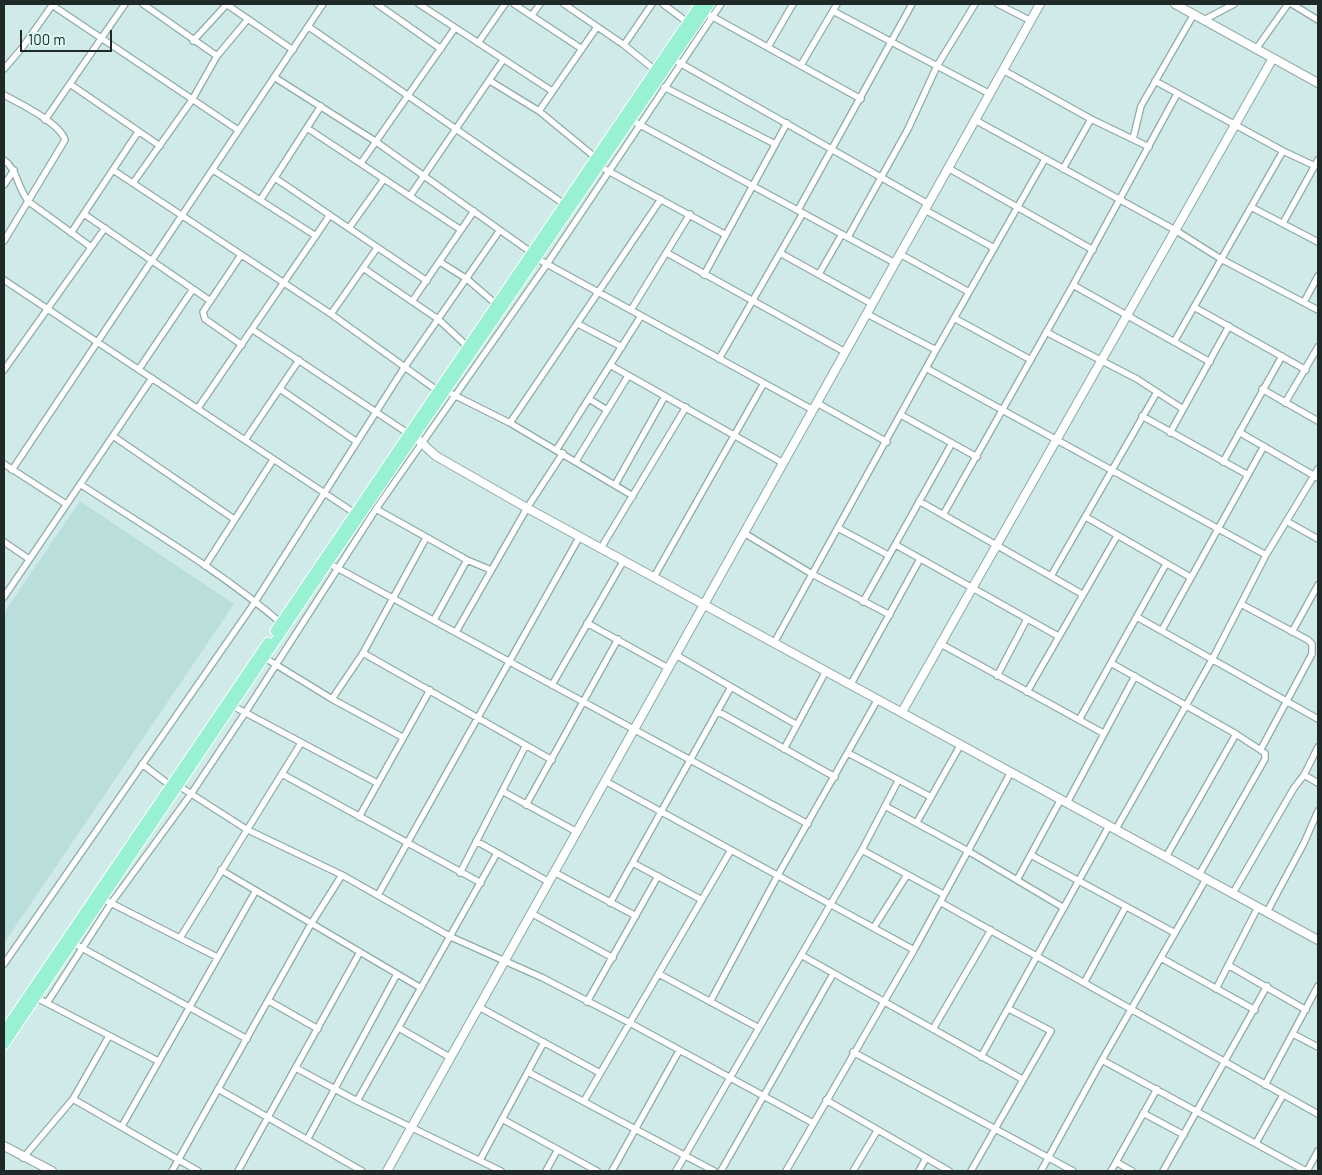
<!DOCTYPE html>
<html>
<head>
<meta charset="utf-8">
<style>
	body { margin:0 }
	#map { position:relative; width:1322px; height:1175px; overflow:hidden; background:#cfeae8; font-family:Barlow,sans-serif }
	canvas { display:block }
	.frame { position:absolute; inset:0; border:5px solid #1f2928; pointer-events:none }
	.scale { position:absolute; left:20px; top:30px; width:92px; height:22px; box-sizing:border-box; border:2px solid #1f2928; border-top:0; padding-left:6px; font-size:15px; line-height:18px; white-space:nowrap; color:#1f2928; -webkit-text-stroke:4px #dcf8f5; paint-order:stroke }
</style>
</head>
<body>
<div id="map">
<canvas width="1322" height="1175"></canvas>
<div class="frame"></div>
<div class="scale">100 m</div>
</div>
<script>
const g = document.querySelector('canvas').getContext('2d');
g.lineJoin = 'round';
function fill(path, color) {
  g.fillStyle = color;
  g.fill(path, 'evenodd');
}
function trace(path, color, width, dash) {
  g.strokeStyle = color;
  g.lineWidth = width;
  g.lineCap = dash ? 'butt' : 'round';
  g.setLineDash(dash || []);
  g.stroke(path);
}
fill(new Path2D(`
	M80 501 234 604 4 943V613Z`), '#badedb');
const minor = new Path2D(`
	M143 4 217 56
	M226 4 293 50
	M377 4 441 49
	M419 4 552 91
	M514 4 582 49
	M564 4 624 45 655 70
	M663 4 687 22
	M998 4 1031 21
	M1292 4 1318 20
	M52 5 238 130
	M833 11 990 94
	M704 12 861 99
	M532 15 540 4
	M1204 20 1234 4
	M309 27 564 204
	M193 41 227 4
	M478 43 505 4
	M624 45 652 4
	M768 47 793 4
	M1256 49 1288 4
	M678 62 928 204
	M801 65 837 4
	M4 69 22 48 53 4
	M1003 70 1091 119 1149 147
	M274 77 375 141 532 253
	M490 81 539 111 596 158
	M1155 81 1283 151 1315 166
	M70 84 160 146
	M664 87 775 144
	M4 95C19 103 60 123 65 140L4 241
	M539 111 597 27
	M45 120 125 4
	M631 120 895 263
	M975 120 1175 230 1221 259 1318 310
	M307 128 461 230
	M1133 139 1141 106 1194 14
	M4 160C18 170 17 188 29 202L91 247
	M361 163 455 28
	M599 166 726 235
	M948 168 1093 250
	M1063 169 1091 119
	M113 170 331 314 438 391
	M213 170 316 236
	M275 178 427 281
	M133 183 192 100 217 56 248 19
	M4 185 14 170
	M410 196 503 60
	M261 199 321 106
	M1251 207 1318 242
	M798 210 912 4
	M925 210 994 248
	M84 214 209 300
	M1283 223 1318 160
	M349 228 384 179
	M71 233 138 132
	M848 237 908 129 937 66 975 4
	M667 253 845 352
	M780 253 872 304
	M900 254 969 292
	M241 255 203 312 205 319 242 345
	M536 258 813 410
	M440 262 467 279 497 305
	M363 268 438 319 468 347
	M819 274 842 234
	M704 275 787 123
	M4 280 356 514
	M1073 285 1210 362
	M413 300 474 211
	M1304 302 1318 276
	M1194 307 1306 370
	M631 310 690 214
	M331 314 377 248
	M867 314 936 350
	M954 318 1031 360
	M578 324 622 347
	M253 330 409 434
	M1046 332 1137 379 1183 409
	M1174 342 1283 151
	M719 359 803 213
	M610 365 783 463
	M926 368 1266 555
	M139 369 193 289
	M4 370 105 228
	M280 389 357 442
	M1262 389 1318 421
	M446 391 510 423 633 496
	M589 399 607 410
	M817 403 887 442
	M1285 403 1318 347
	M198 408 330 215
	M901 415 977 457
	M1142 416 1248 475
	M510 423 661 199
	M1239 432 1318 478
	M1170 433 1229 326
	M113 436 234 519
	M245 440 299 360
	M557 449 641 316
	M576 461 628 376
	M1223 462 1282 356
	M4 464 66 504
	M12 470 323 4
	M80 484C148 529 219 570 281 623
	M615 485 665 396
	M919 501 1082 594
	M376 509 467 560 491 570
	M943 515 1073 285 1177 94
	M1086 517 1190 577
	M1288 522 1318 539
	M838 528 888 555
	M744 533 812 574 890 615
	M4 542 29 559
	M896 545 1058 636
	M601 548 686 407
	M328 563 808 824
	M205 566 273 460
	M1051 576 1157 392
	M654 577 764 383
	M4 597 152 378
	M863 602 952 443
	M1241 604 1308 640 1312 644V654L1261 749
	M1137 617 1318 719
	M434 620 467 560
	M587 623 668 668
	M1162 630 1264 446
	M456 632 527 508 563 453
	M1292 632 1318 585
	M774 643 936 350 1045 159
	M941 644 1103 733
	M363 653 552 760
	M676 655 797 725
	M265 658 332 699 402 737
	M1111 663 1236 734 1265 753V759L1199 875
	M997 676 1027 619
	M851 684 920 559
	M552 685 624 560
	M1027 692 1117 536
	M332 699 363 653 426 538
	M233 706 377 783
	M717 711 835 777
	M1079 720 1166 564
	M1318 747 1304 775 1318 783
	M784 749 826 671
	M848 753 931 797
	M142 764 171 786
	M282 774 481 883
	M605 781 914 950
	M179 786 246 829 342 875 451 937 543 978 630 1023 813 1123
	M502 791 577 832
	M1067 803 1135 676
	M526 805 618 639
	M885 806 968 851 1064 908
	M359 817 430 690
	M917 822 961 744
	M1116 829 1213 658 1266 555 1318 469
	M476 841 549 882
	M862 850 943 894
	M1031 855 1175 933
	M1166 857 1236 734
	M633 863 702 900
	M221 870 421 988
	M554 872 636 916
	M460 873 526 745
	M1017 880 1061 799
	M1233 893 1294 788 1304 775
	M378 895 580 536
	M103 899 217 957
	M940 902 1318 1114
	M610 903 731 687
	M1267 912 1304 843 1318 811
	M531 913 613 958
	M874 927 907 875
	M180 938 301 743
	M73 943 247 1039
	M801 955 1022 1079
	M1161 958 1255 1010
	M4 964 255 602 404 368 500 230
	M1228 965 1306 1010
	M659 974 759 1028
	M1084 983 1125 908
	M1216 989 1258 907
	M37 998 158 1061
	M269 1001 318 1029
	M587 1002 658 876
	M710 1002 778 875 878 699
	M47 1003 112 902 191 794 245 713 376 509 547 264 721 4
	M479 1007 600 1073
	M399 1028 451 1058
	M933 1029 991 930
	M1293 1034 1318 1047
	M853 1052 1073 1171
	M981 1057 1109 826
	M1102 1060 1306 1171
	M296 1068 357 1101 501 1171
	M528 1072 714 1171
	M1265 1085 1318 986
	M218 1089 362 1171
	M73 1099 198 1171
	M826 1100 949 1171
	M357 1101 497 853
	M584 1101 731 850
	M1143 1113 1184 1135
	M502 1119 597 1171
	M122 1126 255 892
	M307 1140 397 974
	M1256 1143 1283 1095
	M23 1158 73 1099 109 1036
	M480 1160 544 1042
	M1116 1162 1132 1171
	M172 1171 311 924 342 875
	M238 1171 360 952
	M546 1171 557 1151
	M612 1171 679 1051
	M676 1171 862 850 898 781
	M721 1171 833 974
	M786 1171 914 950 1011 772
	M853 1171 877 1131
	M919 1171 926 1158
	M971 1171 1051 1031 1009 1009
	M1041 1171 1102 1060 1206 879
	M1111 1171 1157 1089
	M1163 1171 1267 986
	M1307 1171 1318 1151`);
const tertiary = new Path2D(`
	M1175 4 1318 83
	M415 437 436 456 527 508 1318 940
	M902 712 1273 58
	M4 1146 52 1171
	M387 1171 1040 4`);
const primary = new Path2D(`
	M275 631 700 4
	M4 1031 268 642
	M4 1045 328 563 710 4`);
trace(minor, '#90aaa7', 8);
trace(tertiary, '#90aaa7', 10);
trace(primary, '#fff', 11);
trace(minor, '#fff', 5.5);
trace(tertiary, '#fff', 8);
trace(primary, '#98f1d2', 9);
</script>
</body>
</html>
